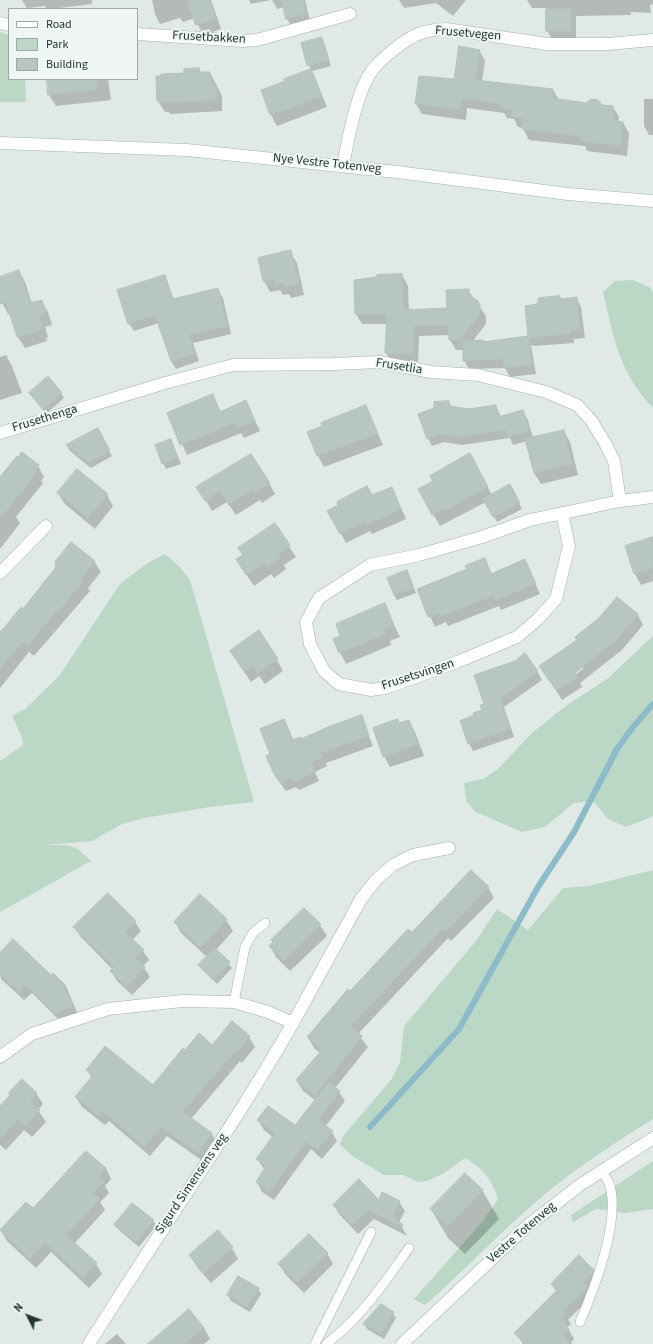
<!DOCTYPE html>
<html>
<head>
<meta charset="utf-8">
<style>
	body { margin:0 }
	#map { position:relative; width:653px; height:1344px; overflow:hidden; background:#e0e9e6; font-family:"Source Sans 3",sans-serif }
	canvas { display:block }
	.legend { position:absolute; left:8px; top:8px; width:130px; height:72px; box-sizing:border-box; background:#f0f6f3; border:1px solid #9eaaa6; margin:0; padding:5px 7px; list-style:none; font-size:12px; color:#223733 }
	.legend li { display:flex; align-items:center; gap:8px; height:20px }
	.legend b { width:20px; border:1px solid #9eaaa6 }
	.north { position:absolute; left:8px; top:1296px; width:40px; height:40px; -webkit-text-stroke:3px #f0f6f3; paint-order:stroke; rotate:312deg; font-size:11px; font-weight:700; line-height:16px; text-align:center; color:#223733 }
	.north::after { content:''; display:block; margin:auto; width:14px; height:18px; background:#223733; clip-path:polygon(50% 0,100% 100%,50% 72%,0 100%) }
</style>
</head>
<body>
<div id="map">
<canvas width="653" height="1344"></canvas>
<ul class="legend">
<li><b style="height:5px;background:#fff"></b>Road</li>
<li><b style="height:11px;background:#bad8c5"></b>Park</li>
<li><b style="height:11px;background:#b8c6c2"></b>Building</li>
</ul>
<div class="north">N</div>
</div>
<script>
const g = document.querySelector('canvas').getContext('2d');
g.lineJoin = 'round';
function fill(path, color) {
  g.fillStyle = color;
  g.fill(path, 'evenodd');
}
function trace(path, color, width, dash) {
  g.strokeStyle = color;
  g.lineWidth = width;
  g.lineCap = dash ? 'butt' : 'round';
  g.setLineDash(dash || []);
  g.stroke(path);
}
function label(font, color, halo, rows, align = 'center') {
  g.font = font + ' "Source Sans 3",sans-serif';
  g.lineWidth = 4;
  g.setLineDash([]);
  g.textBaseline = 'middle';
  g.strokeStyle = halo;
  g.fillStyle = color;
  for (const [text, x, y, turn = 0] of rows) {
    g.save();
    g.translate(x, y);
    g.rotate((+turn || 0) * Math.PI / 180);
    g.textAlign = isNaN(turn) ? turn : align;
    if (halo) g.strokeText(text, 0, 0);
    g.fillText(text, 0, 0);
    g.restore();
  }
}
fill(new Path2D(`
	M0 32 9 35V79H25L26 102H0Z
	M633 280 649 287 653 292V408C619 372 614 339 603 292L615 281Z
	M165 554 179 566 190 580 254 802 210 807 144 818 122 824 92 841 45 845H66L78 849 91 861 0 912V761L23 745 22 737 12 716 25 709 59 676 120 584 149 562Z
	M653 636V816L626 827 608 819 593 801 574 803 545 827 522 832 476 812 466 801 464 783 483 779 498 769 531 734 567 705 607 679Z
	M653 870V1119C619 1140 586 1162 555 1186 509 1222 469 1267 425 1305L414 1299 482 1222 498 1199C493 1181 483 1168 465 1158L443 1174 427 1181 418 1182 403 1175H384L354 1157 340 1145 343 1136 391 1080 400 1063 404 1026 476 941 497 909 528 930 563 888 589 886Z
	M653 1161V1209L625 1213 596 1209 573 1222 571 1215Z`), '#bad8c5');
fill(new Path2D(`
	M22 0H92V4L51 9H47L45 6 27 8Z
	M152 0H211L221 29 203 35 195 18 183 22 180 18 160 24 155 14Z
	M249 0H271L251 4Z
	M272 0H305L311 25 293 29 287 19 284 7 277 9Z
	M399 0H466L453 16 436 3 404 8Z
	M527 0H653V4L650 5 651 13 631 12V15L576 16V40H553L547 31V8H532Z
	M322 38 331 66 312 71 327 107 277 126 271 115 311 70 302 43Z
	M479 50 485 61 482 82 553 90 559 100 613 107 619 117 618 122 623 123 629 133 627 156 587 151 585 146 529 140 523 128 518 127 514 119 507 118 504 113 467 108 466 120 422 114 416 104 455 80Z
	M199 69 201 73H210L216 84 222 96V111L170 114 169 112H165L158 101 185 74Z
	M48 79H108L111 100 56 106 49 95Z
	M644 99H653V135H649L644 126Z
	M290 252 297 263 304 295 291 298 289 294 283 295 280 290 270 292 264 281 259 259Z
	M19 271 25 282 32 304 41 301 48 312 52 325 45 327 48 337 46 338 47 341 25 348 18 337 11 313 8 314 0 299V278Z
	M402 275 408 286 409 311 448 309 468 290 486 316V324L472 342 483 341 484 343 529 337 538 305 559 297 561 299 576 298 581 307 585 338 574 339V343L535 346 531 345 536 374 510 377 505 368 469 369 464 360V350H456L450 340 449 335 419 336 418 364 392 363 386 353 387 324H362L356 314Z
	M164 276 174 300 218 290 223 298 231 334 193 343 199 361 176 369 171 361 159 323 134 331 129 323Z
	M6 355 12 366 22 393 0 400V357Z
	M30 393H61L64 398 46 414Z
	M213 395 221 412 246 402 260 431 244 438 241 433 187 455 168 413Z
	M449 402 452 408 469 410 496 406 501 417 523 412 528 420 533 438 564 431 570 442 578 475 541 484 534 473 527 441 513 445 510 438 462 445 444 442 432 446 428 438Z
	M366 407 383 445 324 467 318 456Z
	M97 429 112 456 91 468 70 451 67 446Z
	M171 440 181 464 166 469 156 446Z
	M38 466 44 477 41 481 43 483 16 517 20 523 0 549V478Z
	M476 466 492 495 510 486 522 509 497 522 486 502 440 526 419 490Z
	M269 483 275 494 262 503 260 500 236 515 227 502 212 511 198 487Z
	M392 488 406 519 372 534 370 531 346 543 329 511Z
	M58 493 107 495 113 506 95 529 65 504Z
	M274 524 296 557 284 565 286 569 274 578 271 574 254 586 237 560Z
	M653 538V581L641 585 635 574Z
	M484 560 492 574 525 561 540 594 501 610 499 606 448 626 446 622 435 627 418 590 468 570Z
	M94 561 101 572 88 588 90 591 34 656 29 652 0 688V630L3 632 23 610 57 567Z
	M409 576 416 593 397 600 394 595Z
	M617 598 638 615 643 625 622 650 580 683 582 687 562 700 541 667 578 640ZM583 666V669L572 677 570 675Z
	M384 604 400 637 390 641 391 645 346 664 334 640 342 636Z
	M231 652 277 660 283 671 265 684 259 676 251 682Z
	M537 671 542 680 504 707 514 737 473 751 469 743 475 716 483 710 485 705Z
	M361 717 373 746 326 763 327 766 315 772 319 781 299 790 296 787 286 791 276 777 272 754 284 720 294 741 301 740Z
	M409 721 415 732 424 756 390 767 384 756 399 724Z
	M488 887 494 898 451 941 448 938 358 1034 368 1047 335 1088 339 1092 345 1101 325 1127 332 1132 337 1141 322 1159 311 1149 274 1200 262 1192 257 1182 265 1170 257 1159 273 1137 264 1130 258 1120 295 1127 316 1101 303 1091 297 1081 320 1053 314 1048 308 1037 350 993 412 933Z
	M200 896 226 920 233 931 216 950 232 968 217 984 199 966 207 957 181 933 175 922Z
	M304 909 320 925 327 936 290 971 276 957 270 946Z
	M135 922 141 931 132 940 143 951 149 960 143 966 150 977 132 995 117 981 111 971 113 970 80 936 75 927Z
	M0 966 51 976 66 986 78 1015 61 1022 32 993 24 1000 1 979Z
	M249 1037 255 1047 242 1063 240 1061 191 1119 212 1134 217 1144 204 1162 167 1136 150 1156 109 1121 105 1125 82 1107 76 1097 92 1078 87 1070 153 1087 185 1051Z
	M36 1093 43 1104 38 1110 46 1122 32 1137 24 1130 6 1150 0 1145V1108Z
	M106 1168 111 1179 105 1186 109 1193 100 1202 105 1210 74 1244 96 1264 102 1274 89 1288 51 1252 36 1268 7 1241 1 1231 26 1203 33 1210Z
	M482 1190 499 1219 465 1254 448 1238 431 1209Z
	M379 1201 399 1202 405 1211 399 1222 407 1236 374 1219 358 1234 339 1214 334 1205Z
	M153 1220 156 1226 139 1247 119 1230 116 1225Z
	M232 1248 238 1259 211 1283 197 1267 191 1256Z
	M327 1253 333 1264 304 1293 286 1275 279 1264Z
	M593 1270 598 1279 592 1296 568 1320 571 1324 567 1327 574 1339 570 1344H523L516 1333 557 1293 552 1284Z
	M258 1288 261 1294 250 1312 231 1301 228 1295Z
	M393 1313 396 1318 384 1339 367 1329 364 1324Z
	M204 1328 210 1339 204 1344H156Z
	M117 1334 126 1344H105Z`), '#0003');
trace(new Path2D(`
	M370 1127 459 1029 538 887 574 832 617 749 633 727 653 704`), '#8cbbc9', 6);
const building = new Path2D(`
	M187 0H209L216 19 196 25Z
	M282 0H303L306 14 286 19Z
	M546 9H571V31H546Z
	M322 37 329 60 307 66 301 43Z
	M459 46 480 50 475 80 553 89 552 98 586 103 591 99 598 100 602 105 613 106 612 120 623 122 621 146 580 141 581 136 522 129 523 118 511 117 512 110 500 108V104L462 98 460 110 415 104 419 76 454 79Z
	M199 68 200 72H210L211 84H216L217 100 162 103V101H157L156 76H161V74L184 73V69Z
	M311 69 322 96 270 115 261 90 285 81 284 79Z
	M47 79H97V90L48 95Z
	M291 250 299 284 284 287 283 283 276 285 274 279 263 281 258 258Z
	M19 270 30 303 42 300 46 314 39 316 43 326 41 327 42 330 17 337 6 302 0 304V277Z
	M402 274 404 310 447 308 446 290 469 289V295L478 301 480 305V313L461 339 449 340 448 325 414 326 413 354 385 353 387 314H355L354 280 377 277V275Z
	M165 275 173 299 218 288 227 326 189 335 195 353 171 361 155 315 128 324 117 290Z
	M560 296V299L577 297 580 329 569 331 570 334 529 338 532 365 504 368 503 359 463 361V341L483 340V342L528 336 525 306 537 304 539 298Z
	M48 376 62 393 43 409 29 393Z
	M213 394 220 412 246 400 255 421 237 428 235 423 180 445 167 413Z
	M449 401 450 406 469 409 496 405 498 417 523 410 529 431 507 437 506 430 457 437 439 434 427 439 418 414 434 408V402Z
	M366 405 378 434 317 456 307 432 322 426 321 423Z
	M98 428 110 451 88 463 66 445Z
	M564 430 572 464 534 473 525 439Z
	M171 439 178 458 162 464 155 445Z
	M22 452 39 465 35 470 37 472 0 519V477L17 456 18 457Z
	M470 453 488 487 446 510 445 508 432 515 418 489 433 481 430 476Z
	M251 454 270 483 255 492 253 489 229 505 220 491 205 501 196 487Z
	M77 469 108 494 88 518 57 493Z
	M510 484 520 503 493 517 483 499Z
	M367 486 372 495 392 487 401 509 366 525 364 522 340 534 327 511 338 505 337 502Z
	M275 523 290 545 278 554 281 558 267 567 264 563 246 575 236 559 243 555 238 548Z
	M653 537V568L634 574 625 546Z
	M71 542 95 561 82 577 84 579 60 610 58 609 28 646 22 642 0 669V633L21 607 23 609 56 567 55 562Z
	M485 558 491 574 525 559 536 584 495 600 493 596 441 616 440 613 428 617 417 589 467 569 465 566Z
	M407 570 414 588 394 595 387 578Z
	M617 597 638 614 617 640 575 673 578 677 556 690 539 666 577 640 575 637 599 618Z
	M385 603 394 625 384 629 386 634 339 653 333 639 340 636 336 624Z
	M259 630 278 659 258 674 252 666 244 671 230 651Z
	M525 653 538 671 500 699 510 729 468 744 460 721 474 715 473 713 482 710 480 705 484 704 474 675 515 661Z
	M362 715 369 736 321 753 323 757 311 762 315 772 293 782 291 778 280 783 277 777 276 778 266 756 270 754 260 729 284 719 293 740 300 737 301 739 328 727Z
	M398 719 399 723 409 720 418 744 383 757 373 728Z
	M471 870 489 887 445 932 442 929 351 1026 362 1036 315 1096 296 1080 322 1050 307 1037 348 989 350 991 408 929 412 932Z
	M108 893 136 921 125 932 144 950 136 958 145 967 126 987 110 971 114 967 73 927Z
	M200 894 227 919 201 948 174 922Z
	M304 908 321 924 284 961 269 946 273 942 271 940Z
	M13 939 51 975 53 973 66 986 63 989 69 996 73 1006 55 1014 26 985 19 992 0 974V953Z
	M215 948 230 962 213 980 198 965Z
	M232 1021 250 1036 236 1054 234 1052 183 1112 212 1133 198 1153 161 1127 144 1147 103 1111 99 1116 75 1097 93 1075 86 1070 105 1046 153 1085 183 1048 185 1050 199 1033 212 1045Z
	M22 1079 37 1093 30 1101 40 1110 25 1126 18 1120 0 1139V1106L10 1095 9 1093Z
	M329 1082 340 1091 318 1120 333 1131 317 1150 306 1141 269 1192 256 1182 266 1166 256 1159 275 1133 257 1120 268 1106 295 1125Z
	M86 1151 106 1168 98 1177 104 1182 93 1193 100 1199 66 1235 97 1263 83 1278 45 1242 30 1259 0 1230 26 1202 33 1208Z
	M465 1173 483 1190 448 1226 430 1209Z
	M359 1179 379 1200 382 1192 400 1201 393 1215 403 1225 402 1227 368 1210 352 1225 333 1205Z
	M132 1203 154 1220 136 1242 114 1225Z
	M218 1230 233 1247 204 1273 189 1255Z
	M309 1234 328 1253 297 1283 278 1264Z
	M579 1255 594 1270 584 1282 588 1287 563 1311 566 1314 562 1319 566 1322 564 1324 569 1329 563 1335 572 1344H525L514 1333 557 1290 551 1284Z
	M238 1276 259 1288 247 1307 227 1295Z
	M381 1304 394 1312 381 1334 363 1324Z
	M189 1309 204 1328 185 1344H148Z`);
fill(building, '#b8c6c2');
trace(building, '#b3c2bd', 1);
const lane = new Path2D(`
	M234 1002 245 947 253 933 265 923
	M580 1322C595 1287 618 1228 611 1190 610 1183 605 1176 601 1171
	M315 1344 371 1232
	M326 1344C361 1318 384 1283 409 1248`);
const street = new Path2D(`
	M0 23 9 25
	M137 34 243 41 257 40 350 14
	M343 166C348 139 357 90 373 69 380 61 388 54 396 48 413 34 424 30 446 29L547 44H608L653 40
	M0 433 165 383 233 365 334 364 380 362 431 372 478 375 546 392 577 405 591 420 605 443 614 461 620 501
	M562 513 569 546 556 599 538 619 517 637 457 662 385 688 371 690 339 684 324 671 310 644 306 622 319 598 370 565 419 555 482 537 530 520 620 501 653 497
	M0 573 46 526
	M293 1023 361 899 376 880 393 865 413 855 449 848
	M0 1057 32 1034 108 1009 182 1001 234 1002 268 1012 293 1023C230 1133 156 1236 89 1344`);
const secondary = new Path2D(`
	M0 143 187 150 397 172 568 194 653 201
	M402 1344 526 1227 580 1185 653 1138`);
trace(lane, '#a3b0ad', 10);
trace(street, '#a3b0ad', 13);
trace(secondary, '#a0b4ae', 13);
trace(lane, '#fff', 9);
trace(street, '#fff', 12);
trace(secondary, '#fff', 12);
label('13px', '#223733', '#f0f6f3', [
	["Frusetvegen",468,34,5],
	["Frusetbakken",209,38,3],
	["Nye Vestre Totenveg",327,164,6],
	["Frusetlia",399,367,9],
	["Frusethenga",45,419,-17],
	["Frusetsvingen",418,675,-18],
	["Sigurd Simensens veg",192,1184,-56],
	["Vestre Totenveg",522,1233,-41]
]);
</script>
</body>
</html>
